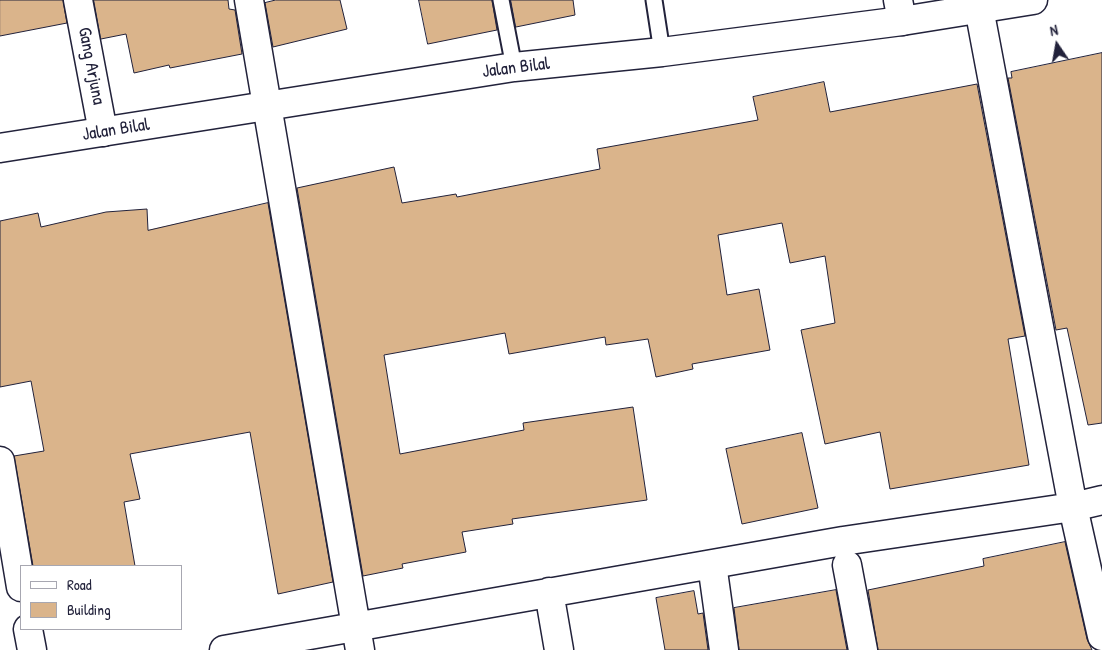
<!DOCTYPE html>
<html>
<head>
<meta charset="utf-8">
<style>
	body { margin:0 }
	#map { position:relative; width:1102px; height:650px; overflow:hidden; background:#fff; font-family:"Patrick Hand",sans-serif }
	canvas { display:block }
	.legend { position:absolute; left:20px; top:565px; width:162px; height:65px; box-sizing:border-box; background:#fff; border:1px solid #a7a7b1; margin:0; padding:6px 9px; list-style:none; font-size:15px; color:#22223b }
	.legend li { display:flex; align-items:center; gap:10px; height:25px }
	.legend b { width:25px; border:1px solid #a7a7b1 }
	.north { position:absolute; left:1032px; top:20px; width:50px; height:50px; -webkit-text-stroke:4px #fff; paint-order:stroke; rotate:348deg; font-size:14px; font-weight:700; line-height:20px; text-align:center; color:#22223b }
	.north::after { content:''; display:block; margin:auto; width:18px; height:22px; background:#22223b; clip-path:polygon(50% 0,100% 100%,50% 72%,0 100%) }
</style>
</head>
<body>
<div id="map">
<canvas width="1102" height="650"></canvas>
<ul class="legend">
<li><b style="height:6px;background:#fff"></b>Road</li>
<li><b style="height:14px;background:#dab48b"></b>Building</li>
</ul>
<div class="north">N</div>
</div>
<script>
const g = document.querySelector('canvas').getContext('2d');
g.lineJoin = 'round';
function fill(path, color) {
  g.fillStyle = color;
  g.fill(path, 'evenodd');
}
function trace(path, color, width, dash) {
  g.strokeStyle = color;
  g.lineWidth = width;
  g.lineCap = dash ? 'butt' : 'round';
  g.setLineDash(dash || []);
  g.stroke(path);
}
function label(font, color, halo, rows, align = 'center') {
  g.font = font + ' "Patrick Hand",sans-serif';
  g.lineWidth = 4;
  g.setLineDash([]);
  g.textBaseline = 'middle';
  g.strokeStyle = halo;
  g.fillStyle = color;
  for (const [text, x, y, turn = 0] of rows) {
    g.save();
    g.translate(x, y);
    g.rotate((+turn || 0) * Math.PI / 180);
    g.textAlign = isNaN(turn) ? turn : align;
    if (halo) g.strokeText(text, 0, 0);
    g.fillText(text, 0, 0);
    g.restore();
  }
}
const building = new Path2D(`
	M0 0H63L67 23 0 36Z
	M94 0H228L229 9 235 10 242 54 170 68 169 65 134 73 126 34 101 39Z
	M276 0H340L347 29 273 47 265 3Z
	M419 0H492L497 30 428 44Z
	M511 0H573L575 15 516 27Z
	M1102 53V423L1088 425 1067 328 1056 330 1008 78H1012L1011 72Z
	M824 82 830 112 977 84 1025 336 1008 339 1029 465 890 489 880 432 825 444 801 330 835 323 825 256 790 263 782 223 718 235 727 295 759 289 770 350 692 364 693 369 656 377 648 339 606 345 605 337 509 354 505 333 384 355 400 454 524 430 523 423 633 407 647 500 512 519 513 524 462 532 466 552 402 564 403 568 363 576 297 188 394 167 402 203 456 194 457 197 600 169 597 149 758 120 753 97Z
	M268 203 333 582 278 594 250 432 130 454 140 499 124 502 135 566H33L14 456 44 451 31 381 0 387V221L38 213 41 227 106 212 147 209 148 230Z
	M802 433 818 508 742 524 726 449Z
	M1065 542 1087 639 1092 650H878L868 590 984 566 983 559Z
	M836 590 847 650H739L734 608Z
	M694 591 698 614 703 613 708 650H665L656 598Z`);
fill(building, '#dab48b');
trace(building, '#22223b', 1);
const service = new Path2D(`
	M501 0 514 67
	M654 0 662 52`);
const minor = new Path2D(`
	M78 0 103 132
	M249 0 360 650
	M898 0 902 21
	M979 8 1073 507 1102 636
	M0 461 21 587
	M712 564 724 650
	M847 565 863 650
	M549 592 559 650
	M28 629 32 650
	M224 650 843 541 1073 507 1102 500`);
const secondary = new Path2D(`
	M0 148 514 67 662 52 902 21 1033 0`);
trace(service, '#22223b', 19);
trace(minor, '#22223b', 31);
trace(secondary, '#22223b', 31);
trace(service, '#fff', 15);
trace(minor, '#fff', 28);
trace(secondary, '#fff', 28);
label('18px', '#22223b', '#fff', [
	["Gang Arjuna",91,66,79],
	["Jalan Bilal",516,68,-7],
	["Jalan Bilal",116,130,-9]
]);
</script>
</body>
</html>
